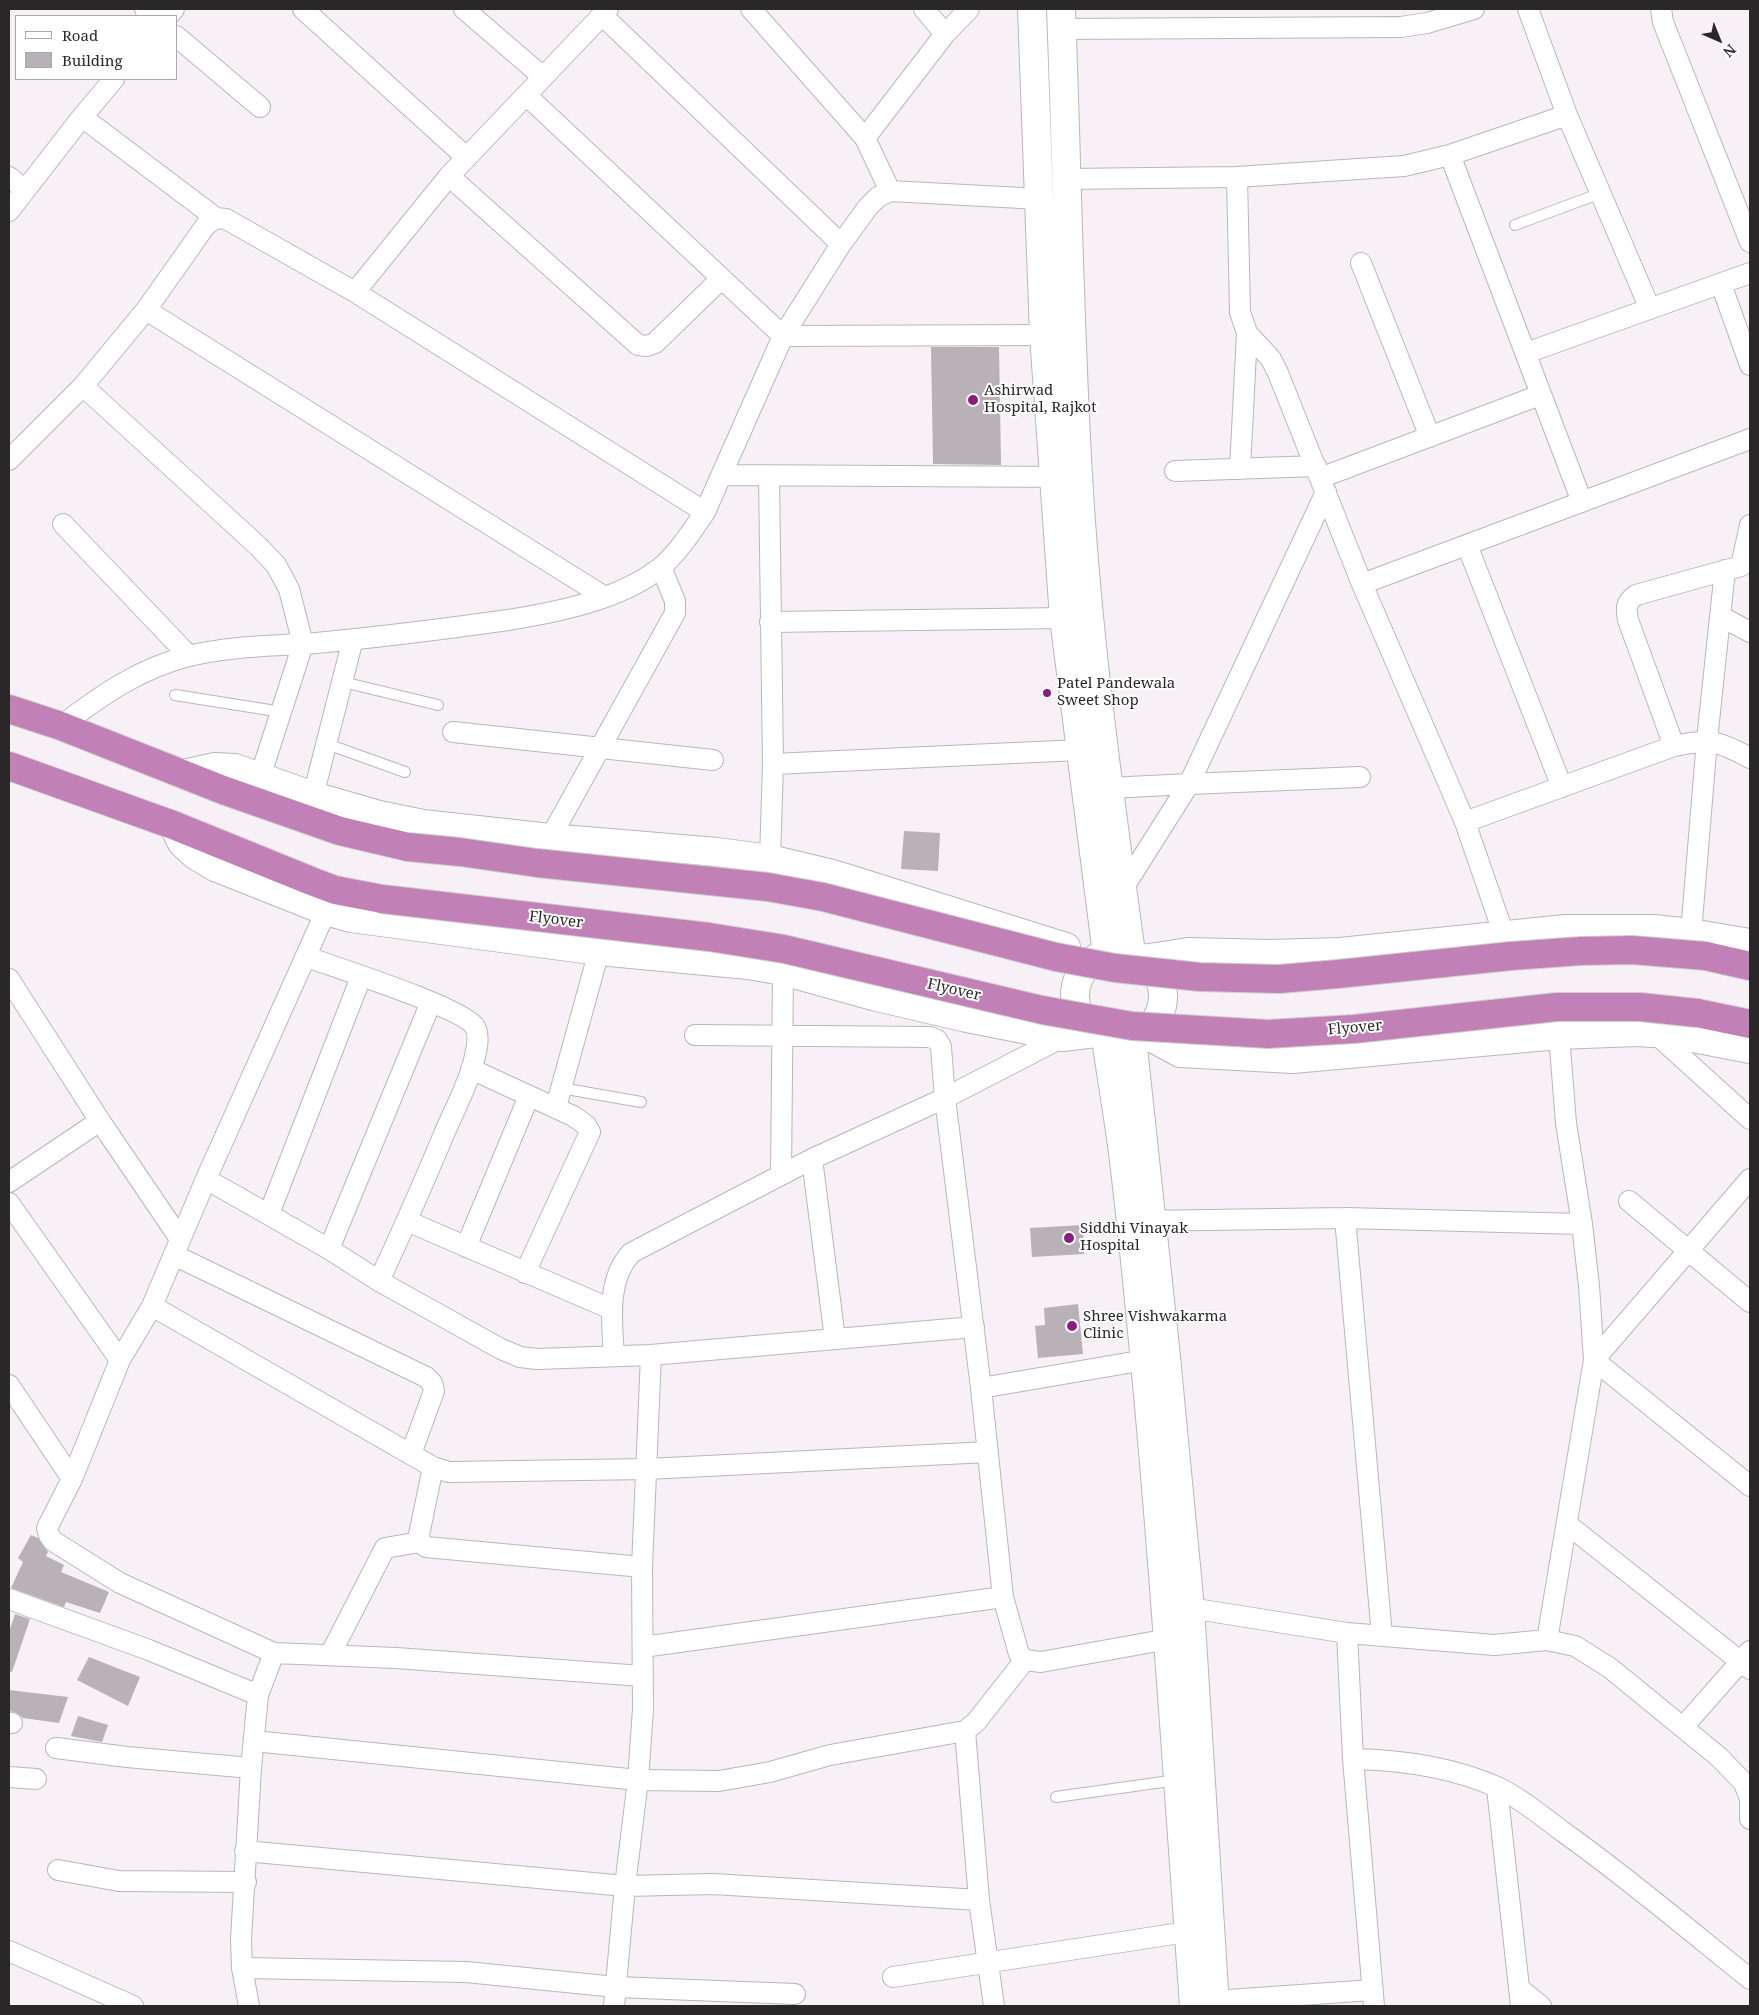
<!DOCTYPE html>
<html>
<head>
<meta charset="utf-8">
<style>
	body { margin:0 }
	#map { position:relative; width:1759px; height:2015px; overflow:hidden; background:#f7f0f6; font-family:"Noto Serif",serif }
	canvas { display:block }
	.frame { position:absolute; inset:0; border:10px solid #2a2729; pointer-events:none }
	.legend { position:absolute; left:15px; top:15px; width:162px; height:65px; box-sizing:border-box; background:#fff; border:1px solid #aaa9a9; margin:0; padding:6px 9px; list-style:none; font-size:15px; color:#2a2729 }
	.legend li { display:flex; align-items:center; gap:10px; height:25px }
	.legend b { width:25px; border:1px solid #aaa9a9 }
	.north { position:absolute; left:1694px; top:15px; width:50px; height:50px; -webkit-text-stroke:4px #fff; paint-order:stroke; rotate:136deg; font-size:14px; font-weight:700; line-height:20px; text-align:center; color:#2a2729 }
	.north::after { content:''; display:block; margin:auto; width:18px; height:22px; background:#2a2729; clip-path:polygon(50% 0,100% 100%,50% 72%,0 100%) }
</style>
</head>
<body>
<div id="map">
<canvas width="1759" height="2015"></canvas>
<div class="frame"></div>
<ul class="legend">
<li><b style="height:6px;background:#fff"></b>Road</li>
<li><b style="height:14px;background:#b8b1b7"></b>Building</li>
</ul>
<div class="north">N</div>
</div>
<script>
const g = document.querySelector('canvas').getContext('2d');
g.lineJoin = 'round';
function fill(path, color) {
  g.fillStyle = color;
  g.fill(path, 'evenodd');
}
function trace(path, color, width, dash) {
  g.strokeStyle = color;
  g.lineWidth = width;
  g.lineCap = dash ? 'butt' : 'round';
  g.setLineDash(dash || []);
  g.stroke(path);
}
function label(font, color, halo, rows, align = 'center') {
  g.font = font + ' "Noto Serif",serif';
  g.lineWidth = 4;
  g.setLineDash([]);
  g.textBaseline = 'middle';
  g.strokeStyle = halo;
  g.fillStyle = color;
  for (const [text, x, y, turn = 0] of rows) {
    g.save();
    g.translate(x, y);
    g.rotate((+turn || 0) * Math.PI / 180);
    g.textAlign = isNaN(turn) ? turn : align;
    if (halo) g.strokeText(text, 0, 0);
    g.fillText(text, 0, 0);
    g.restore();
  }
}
fill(new Path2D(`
	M931 347H999L1001 465 933 464Z
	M904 831 940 833 938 871 901 869Z
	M1083 1225 1084 1254 1032 1257 1030 1228Z
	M1078 1304 1083 1354 1038 1358 1035 1326 1045 1325 1044 1308Z
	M31 1535 38 1538 48 1552 46 1556 64 1565 61 1572 109 1592 100 1613 66 1602 64 1607 11 1588 23 1562 18 1558Z
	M15 1614 30 1619 12 1672 9 1671V1632Z
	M89 1657 140 1677 128 1706 77 1680Z
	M9 1690 68 1697 59 1723 23 1718 17 1713 9 1711Z
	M78 1716 108 1725 102 1742 71 1736Z`), '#b8b1b7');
const lane = new Path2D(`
	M1515 225 1601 193
	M343 682 438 705
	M175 695 282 712
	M327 744 405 772
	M561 1088 641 1102
	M1056 1797 1177 1780`);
const street = new Path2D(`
	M145 9 153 16
	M303 9 466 157
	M464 9 543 77
	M751 9 865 138 890 191
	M924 9 945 34
	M1528 9 1567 115 1650 309
	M1661 9 1663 22 1750 242
	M168 16 174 9
	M603 16 841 244
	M1061 29 1401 27 1427 23 1474 9
	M176 36 260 107
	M526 95 783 336 1044 335
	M82 117 216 218
	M865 138 945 34 969 9
	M1450 155 1582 502
	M449 176 638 345 647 346 655 343 721 279
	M9 177 25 190
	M1237 177 1240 312 1247 333 1271 359 1278 373 1362 584 1465 822 1504 935
	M1066 179 1237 177 1404 166 1450 155 1567 115
	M9 211 82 117 114 79
	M1361 263 1430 437
	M1721 284 1750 365
	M355 292 449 176 608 9
	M146 310 605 597
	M1526 353 1750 273
	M83 386 258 546 276 565 289 589 303 644 260 777
	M9 460 83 386 146 310 206 225 216 218 226 219 355 292 705 512
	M1240 469 1247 333
	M1175 471 1316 466
	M722 475 1068 477
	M769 476 773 764 770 859
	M1320 478 1540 395
	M63 524 189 656
	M1467 545 1562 787
	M1362 584 1750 439
	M1720 616 1750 632
	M770 622 1064 618
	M61 726C100 696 140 668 189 656 229 646 275 646 316 643 381 637 444 629 508 620 558 612 619 600 660 568 678 553 692 531 705 512L783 336 841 244 868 207 878 197 890 191 1040 199
	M453 732 713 760
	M1674 746 1628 620C1626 608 1625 603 1636 595L1741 566 1750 525
	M773 764 1080 750
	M1109 788 1189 784 1326 492
	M313 796 353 639
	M1465 822 1674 746C1709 738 1719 741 1750 758
	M550 838 675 613V601L661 567
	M1122 890 1189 784 1360 777
	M1691 933 1707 740 1725 570
	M307 957C334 967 464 1008 475 1027 481 1038 475 1056 472 1068 465 1090 453 1113 444 1134 423 1184 402 1232 379 1281
	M9 979 100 1121 180 1239
	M1655 1033 1750 1119
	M695 1035 930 1037 937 1040 941 1047 945 1098 981 1388 1003 1597 1019 1654 1025 1660 1041 1662 1180 1637
	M471 1069 573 1116 586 1125 590 1132 525 1273
	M556 1107 599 951
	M812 1159 835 1339
	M781 1175 783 971
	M206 1179 329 1249 379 1281 501 1349 520 1357 537 1359 651 1355 974 1327
	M1750 1179 1594 1360 1750 1486
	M9 1182 100 1121
	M1629 1201 1750 1302
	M9 1203 120 1360
	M269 1214 361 977
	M1345 1218 1382 1636
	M407 1221 611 1309
	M1139 1221 1345 1218 1582 1224
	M466 1247 529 1096
	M329 1249 431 1002
	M174 1255 426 1377 432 1383 434 1391 411 1454
	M152 1306 433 1467 449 1472 647 1469 988 1452
	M614 1356C612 1322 606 1280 631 1253L812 1159 945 1098 1063 1037
	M9 1385 72 1479 120 1360 152 1306 206 1179 326 911
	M981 1388 1157 1358
	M433 1467 419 1535 420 1542 426 1547 642 1567
	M72 1479 47 1528 49 1535 53 1541 120 1583 274 1653
	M1567 1524 1750 1669
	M9 1599 149 1650 258 1695 251 1768 241 1939 242 1968 249 2006
	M1190 1608 1347 1633 1494 1645 1547 1640 1575 1646 1610 1668 1719 1757 1744 1783 1750 1799V1819
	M1347 1633 1353 1759 1374 2006
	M1547 1640 1594 1360 1589 1286 1582 1224 1566 1123 1559 1035
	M643 1647 1003 1597
	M330 1655 385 1548 420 1542
	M258 1695 274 1653 396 1658 642 1676
	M9 1723H12
	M1683 1727 1750 1651
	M965 1731 979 1900 994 2006
	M254 1741 638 1780 719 1781 770 1772 830 1755 965 1731 976 1722 1025 1660
	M56 1748 127 1757 251 1768
	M1353 1759C1402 1760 1452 1767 1497 1787 1521 1798 1544 1818 1566 1834 1629 1879 1689 1930 1750 1979
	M9 1777 36 1779
	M1497 1788 1521 2006
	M245 1851 625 1886 713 1884 979 1900
	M58 1870 119 1881 246 1882
	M9 1951 133 2006
	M242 1968 466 1972 616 1987 795 1994
	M893 1977 1200 1930
	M1520 1989 1541 2006
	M1214 2001 1372 1990
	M614 2006 625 1886 638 1780 643 1709 642 1567 651 1355`);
const secondary = new Path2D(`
	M1032 9 1044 335 1064 618 1107 954
	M1061 9C1067 164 1069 320 1078 475 1087 635 1109 795 1131 953
	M184 774 215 767 235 768 313 796 379 815 423 824 550 838 717 852 770 859 833 874 1066 947
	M173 825 182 843 195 855 215 867 326 911 351 918 599 951 748 965 783 971 873 996 967 1018 1063 1037 1095 1033
	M1075 996a44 44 0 1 1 88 0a44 44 0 1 1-88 0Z
	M1143 959 1188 952 1271 954 1340 952 1566 929H1654L1691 933 1750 943
	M1143 1033 1180 1053 1293 1059 1559 1035 1636 1032 1672 1034 1750 1049
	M1106 1038C1112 1082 1120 1125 1125 1169 1157 1447 1174 1727 1194 2006
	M1132 1038 1166 1357 1190 1608 1215 2006`);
const highway = new Path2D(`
	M9 709 61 726 223 790 340 831 408 847
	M9 766 173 825 311 881 335 890 382 899
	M1706 956 1750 966
	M1697 1013 1750 1024`);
trace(lane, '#bcb5ba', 12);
trace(street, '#bcb5ba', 22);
trace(secondary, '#bcb5ba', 30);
trace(highway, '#d0cfd0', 30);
trace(lane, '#fff', 10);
trace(street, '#fff', 20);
trace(secondary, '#fff', 28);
trace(highway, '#c181b6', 28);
const highwayBridge = new Path2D(`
	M408 847 460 852 537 863 768 887 823 897 1056 957 1115 968 1200 977 1279 979 1338 974 1511 956 1581 951 1632 950 1706 956
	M382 899 709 937 784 949 1042 1010 1132 1026 1268 1034 1354 1029 1557 1007H1640L1697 1013`);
trace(highwayBridge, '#d0cfd0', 30, []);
trace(highwayBridge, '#c181b6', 28);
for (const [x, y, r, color] of [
	[973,400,6,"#8c1d80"],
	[1047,693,5,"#8c1d80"],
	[1069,1238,6,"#8c1d80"],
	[1072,1326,6,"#8c1d80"]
]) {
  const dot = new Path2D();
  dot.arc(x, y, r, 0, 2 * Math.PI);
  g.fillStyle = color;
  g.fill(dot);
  trace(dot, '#fff', 2);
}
label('15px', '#2a2729', '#fff', [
	["Ashirwad",984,391],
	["Hospital, Rajkot",984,408],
	["Patel Pandewala",1057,684],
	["Sweet Shop",1057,701],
	["Siddhi Vinayak",1080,1229],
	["Hospital",1080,1246],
	["Shree Vishwakarma",1083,1317],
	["Clinic",1083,1334]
], 'left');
label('15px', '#2a2729', '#fff', [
	["Flyover",556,920,7],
	["Flyover",954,990,13],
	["Flyover",1355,1028,-5]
]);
</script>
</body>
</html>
